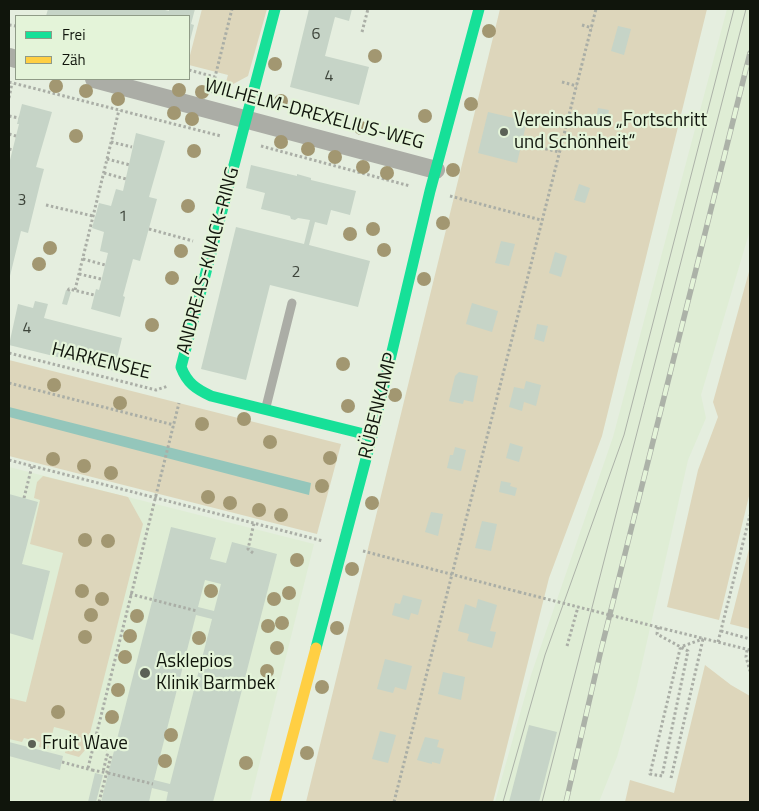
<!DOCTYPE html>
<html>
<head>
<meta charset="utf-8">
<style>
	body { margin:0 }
	#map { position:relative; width:759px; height:811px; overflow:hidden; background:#e5eedf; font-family:"Titillium Web",sans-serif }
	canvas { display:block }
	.frame { position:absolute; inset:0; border:10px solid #10150c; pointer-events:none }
	.legend { position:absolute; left:15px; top:15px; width:175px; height:65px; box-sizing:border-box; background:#e4f4d9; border:1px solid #8f9b87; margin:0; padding:6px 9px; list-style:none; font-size:15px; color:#10150c }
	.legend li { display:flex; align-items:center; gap:10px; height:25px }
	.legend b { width:25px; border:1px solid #8f9b87 }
</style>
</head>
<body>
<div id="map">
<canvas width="759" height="811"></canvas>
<div class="frame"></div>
<ul class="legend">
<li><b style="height:6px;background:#16e098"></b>Frei</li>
<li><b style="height:6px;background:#ffcf43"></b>Zäh</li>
</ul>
</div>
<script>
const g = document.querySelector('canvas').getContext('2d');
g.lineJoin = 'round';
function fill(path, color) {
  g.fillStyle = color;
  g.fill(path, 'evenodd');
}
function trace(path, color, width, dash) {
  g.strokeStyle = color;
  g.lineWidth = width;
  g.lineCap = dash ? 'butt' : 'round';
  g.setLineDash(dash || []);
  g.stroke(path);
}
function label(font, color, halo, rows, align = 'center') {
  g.font = font + ' "Titillium Web",sans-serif';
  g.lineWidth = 4.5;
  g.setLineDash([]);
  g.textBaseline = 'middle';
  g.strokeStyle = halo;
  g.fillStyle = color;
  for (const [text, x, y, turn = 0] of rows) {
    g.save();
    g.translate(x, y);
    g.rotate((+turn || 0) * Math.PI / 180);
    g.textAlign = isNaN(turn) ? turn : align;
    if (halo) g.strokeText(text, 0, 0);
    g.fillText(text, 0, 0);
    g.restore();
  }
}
fill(new Path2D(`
	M727 9H750V230L701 395 706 418 688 460 636 690 617 757 599 802H495L531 675 613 437Z
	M9 467 314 544 250 802H9Z`), '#dfedd5');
fill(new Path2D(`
	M202 9H267L248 76 224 89 228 75 189 65V59Z
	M500 9H707L602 436 549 578 493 802H306Z
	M750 268V492L719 620 667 607 698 470 718 417 713 402Z
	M9 360 341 444 317 534 9 456Z
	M43 476 128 497 143 524 86 749 79 757 65 753 70 731 54 727 48 749 39 747 40 742 24 738 22 742 9 739V698L26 702 63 553 30 544 40 500 34 498 37 482Z
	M750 545V629L730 624Z
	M705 665 731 685 750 696V802H625L630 780 674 793Z`), '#ddd6bb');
fill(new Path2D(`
	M9 407 311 483 309 495 9 417Z`), '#94c6bb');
fill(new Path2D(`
	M48 9H161L169 11V9H195L191 24 194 25 189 45V16H46Z
	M309 9H352L349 21 335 17 325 56 369 67 359 105 290 87Z
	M618 26 631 29 624 55 611 51Z
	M22 104 52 112 36 167 44 169 40 184 28 233 21 231 9 280V160H10L19 124H17Z
	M598 108 609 110 606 126 595 124Z
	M488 112 527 121 517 163 478 153Z
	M136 133 165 141 149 197 157 199 140 261 133 259 123 296 125 297 120 317 91 309 96 289 99 290 108 253 100 251 104 232 92 228 99 203 111 206 116 189 123 191Z
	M251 165 297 176V174L311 178V180L356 191 350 215 331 210 327 225 315 222 309 245 370 261 358 307 270 285 246 380 201 369 236 227 304 244 310 220 298 218 295 220 291 219 290 216 261 209 265 193 246 188Z
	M579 184 590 188 585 203 574 200Z
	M501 241 515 244 509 266 495 263Z
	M555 252 567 256 561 277 549 273Z
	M66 290 71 292 67 305 62 304Z
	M35 301 48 304 44 318 122 338 114 371 9 345 18 304 33 308Z
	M472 303 498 311 492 332 466 324Z
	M537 324 548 326 544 342 534 339Z
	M459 372 478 376 473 402 464 400 463 404 449 401 455 376Z
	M526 381 541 385 536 406 524 402 522 411 509 407 514 387 524 389Z
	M510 443 523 447 519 462 506 458Z
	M455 447 466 450 461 471 447 468 450 455H453Z
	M501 481 511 483 510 486 517 488 515 496 499 492Z
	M9 494 38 502 22 564 50 571 33 640 9 633Z
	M431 512 443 514 438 536 425 532Z
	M482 521 497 524 491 551 475 548Z
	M171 527 216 538 210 559 226 563 232 542 277 554 213 802H166L168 792 152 788 149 802H101ZM205 580 221 584 214 611 198 607ZM196 615 212 619 170 784 154 780Z
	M403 595 422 600 418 615 411 613 409 620 392 615 395 603 400 604Z
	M478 599 497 605 490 631 496 632 492 648 467 641 469 634 458 631 465 604 476 608Z
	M385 659 412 666 406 690 395 687 393 693 377 689Z
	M443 672 465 677 461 700 438 694Z
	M529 725 557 732 539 802H509Z
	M380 731 396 735 388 763 372 759Z
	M425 737 439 740 437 747 444 749 440 764 432 762V764L417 760Z
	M9 742 63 756 60 770 9 756Z
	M95 773 103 775 96 802H88Z`), '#c6d4c7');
trace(new Path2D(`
	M9 25 16 26
	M582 25 592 28
	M362 32 368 9
	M189 70 215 77
	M9 82 221 136
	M562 82 577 86
	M211 93 232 9
	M9 98 12 83
	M9 116 19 118
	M9 134 16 136
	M111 142 132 147
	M521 143 559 152
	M261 146 410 186
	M9 149 13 150
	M107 159 130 165
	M104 173 126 179
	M450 196 541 220
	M46 205 93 216
	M149 229 193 241
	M83 259 105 265
	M79 274 101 279
	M75 290 119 110
	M68 291 69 289 94 295
	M9 353 156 390 168 386
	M9 383 174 425
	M9 460 323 541
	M24 498 32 466
	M363 551 519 592
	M253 553 248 549 254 523
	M130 594 197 611
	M665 629 750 650
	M721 631 750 639
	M718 642 750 515
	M567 646 578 607
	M747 650 746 657 750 671
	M62 762 92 770
	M88 768 179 403
	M108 773 153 784
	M662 776 650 774 680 649 683 646 703 639
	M671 778 703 639
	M99 802 111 756 107 755 103 772
	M394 802 596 9`), '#aaaea6', 3, [2.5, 2.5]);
trace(new Path2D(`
	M266 407 292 303`), '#abada6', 9);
trace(new Path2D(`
	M9 57 16 59
	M94 79 436 170`), '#abada6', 18);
trace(new Path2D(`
	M275 9 181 367C187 383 196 389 211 396L372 436
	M316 648 372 436 430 191 479 9`), '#16e098', 11);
trace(new Path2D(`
	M275 802 316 648`), '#ffcf43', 11);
trace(new Path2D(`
	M503 802 545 655 624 435 734 9
	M542 802 746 9`), '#acb2a8', 1);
const rail = new Path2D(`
	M566 802 601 650 750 53`);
trace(rail, '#acb2a8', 5.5);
trace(rail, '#e4f4d9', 4, [11]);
trace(new Path2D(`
	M519 592 665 629
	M658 627 657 634 688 651 662 776
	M92 770 108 773`), '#aaaea6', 3, [2.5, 2.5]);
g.fillStyle = '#a29771';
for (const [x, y] of [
	[489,31],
	[375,56],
	[275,64],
	[56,86],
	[179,90],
	[86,91],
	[202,92],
	[118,99],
	[281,101],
	[471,104],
	[174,113],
	[425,116],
	[192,119],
	[361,128],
	[76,136],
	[281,142],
	[308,149],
	[194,151],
	[335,157],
	[363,167],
	[453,170],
	[387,173],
	[188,206],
	[443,223],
	[373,229],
	[350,234],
	[50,248],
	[384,250],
	[181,251],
	[39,264],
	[172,278],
	[424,279],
	[152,325],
	[343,364],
	[54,385],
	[395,395],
	[120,403],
	[348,406],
	[244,419],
	[202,424],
	[270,442],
	[330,458],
	[53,459],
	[84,466],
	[111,473],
	[322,486],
	[208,497],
	[230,503],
	[372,503],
	[259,510],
	[281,515],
	[85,540],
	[108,541],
	[297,560],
	[352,569],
	[82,591],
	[211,591],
	[289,593],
	[102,599],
	[274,599],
	[91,615],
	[137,616],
	[282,623],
	[268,626],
	[337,628],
	[130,636],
	[85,637],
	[199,638],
	[277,648],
	[125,657],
	[267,671],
	[322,687],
	[118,690],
	[58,712],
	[112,717],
	[171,735],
	[105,744],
	[307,753],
	[165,761],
	[246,763]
]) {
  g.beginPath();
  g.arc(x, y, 7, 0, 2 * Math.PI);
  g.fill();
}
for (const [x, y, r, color] of [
	[504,132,5,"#5b6156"],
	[145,673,6,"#5b6156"],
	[32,744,5,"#5b6156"]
]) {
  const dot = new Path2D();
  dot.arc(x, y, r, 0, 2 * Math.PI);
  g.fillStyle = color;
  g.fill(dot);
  trace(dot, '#e4f4d9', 2);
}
label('16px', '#3e453b', null, [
	["6",316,35],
	["4",329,77],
	["3",22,201],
	["1",123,217],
	["2",296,273],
	["4",27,329]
]);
label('19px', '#10150c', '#e4f4d9', [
	["WILHELM-DREXELIUS-WEG",314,115,15],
	["ANDREAS-KNACK-RING",209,261,-75],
	["HARKENSEE",101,362,14],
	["RÜBENKAMP",379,406,-76]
]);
label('19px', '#10150c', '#e4f4d9', [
	["Vereinshaus „Fortschritt",514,121],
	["und Schönheit“",514,143],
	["Asklepios",156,662],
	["Klinik Barmbek",156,684],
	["Fruit Wave",42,744]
], 'left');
</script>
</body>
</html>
